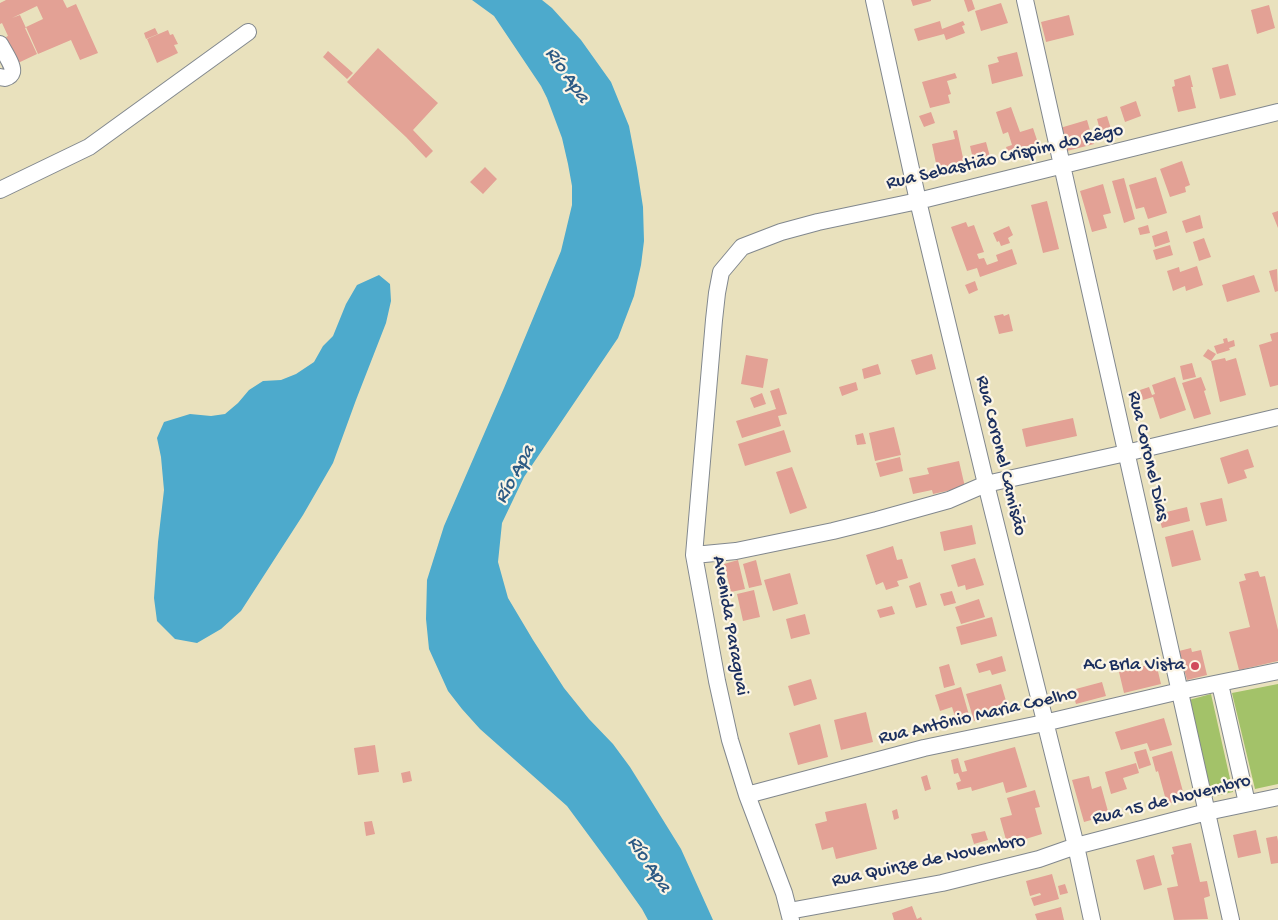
<!DOCTYPE html>
<html>
<head>
<meta charset="utf-8">
<style>
	body { margin:0 }
	canvas { display:block; background:#e9e1bd }
</style>
</head>
<body>
<canvas width="1278" height="920"></canvas>
<script>
const g = document.querySelector('canvas').getContext('2d');
g.lineJoin = 'round';
function fill(path, color) {
  g.fillStyle = color;
  g.fill(path, 'evenodd');
}
function trace(path, color, width, dash) {
  g.strokeStyle = color;
  g.lineWidth = width;
  g.lineCap = dash ? 'butt' : 'round';
  g.setLineDash(dash || []);
  g.stroke(path);
}
function label(font, color, halo, rows, align = 'center') {
  g.font = font + ' "Gochi Hand",sans-serif';
  g.lineWidth = 4.5;
  g.setLineDash([]);
  g.textBaseline = 'middle';
  g.strokeStyle = halo;
  g.fillStyle = color;
  for (const [text, x, y, turn = 0] of rows) {
    g.save();
    g.translate(x, y);
    g.rotate((+turn || 0) * Math.PI / 180);
    g.textAlign = isNaN(turn) ? turn : align;
    if (halo) g.strokeText(text, 0, 0);
    g.fillText(text, 0, 0);
    g.restore();
  }
}
fill(new Path2D(`
	M1278 684V784L1255 789 1232 693Z
	M1211 694 1233 792 1211 797 1189 700Z`), '#a3c269');
fill(new Path2D(`
	M472 0H542L552 8 581 40 611 82 629 126 637 168 643 207 644 241 641 265 634 296 618 338 524 477 502 523 498 562 508 598 533 640 564 688 589 719 613 744 630 767 650 799 681 849 713 920H648L642 909 615 871 567 806 480 729 462 709 448 691 429 649 426 619 427 580 444 526 504 388 561 251 572 205V186L568 164 562 138 547 98 541 86 494 16Z
	M379 275 390 284 391 301 386 323 356 400 333 463 303 515 241 611 221 629 197 643 175 639 157 621 154 598 158 542 164 490 161 457 157 438 164 422 190 414 211 416 225 414 238 403 249 390 263 381 281 380 296 374 314 362 323 346 333 336 346 304 357 285Z`), '#4daacc');
fill(new Path2D(`
	M6 0H63L67 8 76 4 98 53 80 60 71 40 38 54 26 27 43 19 37 6 12 18 20 15 26 28H25L37 54 18 63 6 37 8 36 2 23 0 24V3Z
	M911 0H931V1L913 6Z
	M964 0H972L975 9 968 12Z
	M1001 3 1008 23 981 31 975 11Z
	M1269 5 1275 28 1257 34 1251 10Z
	M1069 15 1074 35 1046 42 1041 22Z
	M940 21 942 29 963 21 965 25 962 26 965 33 946 40 944 34 918 41 914 29Z
	M155 28 158 34 146 39 144 33Z
	M168 30 170 35 173 34 178 44 174 45 178 53 157 63 147 39Z
	M378 48 438 103 413 130 433 151 426 158 406 137 347 82Z
	M328 51 353 73 347 79 323 57Z
	M1017 52 1023 76 992 84 988 65 999 62 997 57Z
	M1228 64 1236 95 1220 99 1212 68Z
	M955 73 957 78 947 81 951 94 948 95 950 103 930 108 922 82Z
	M1190 75 1193 87H1191L1196 108 1178 112 1172 87 1175 86 1174 80Z
	M1136 101 1141 116 1125 122 1120 107Z
	M1011 107 1020 132 1033 128 1039 146 1030 149 1031 153 1011 161 1006 147 1012 145 1008 132 1003 134 996 112Z
	M931 112 935 123 924 127 919 116Z
	M1107 116 1113 135 1102 138 1097 119Z
	M1087 120 1094 144 1067 151 1060 128Z
	M957 130 965 167 938 173 932 144 955 139 953 131Z
	M986 142 992 164 975 168 970 146Z
	M1182 161 1190 185 1185 187 1186 192 1170 197 1160 169Z
	M485 167 497 179 483 194 470 182Z
	M1156 177 1167 213 1148 219 1144 207 1136 209 1129 185Z
	M1124 178 1135 219 1124 223 1112 181Z
	M1103 184 1111 213 1103 215 1107 228 1092 232 1080 191Z
	M1047 201 1059 249 1043 253 1031 205Z
	M1278 211V228L1272 213Z
	M1200 215 1203 228 1186 233 1182 221Z
	M966 222 968 227 974 225 984 252 977 254 979 259 984 258 987 265 998 261 996 255 1012 249 1017 264 980 277 977 268 967 271 951 227Z
	M1148 225 1150 233 1140 235 1138 228Z
	M1009 226 1013 235 1008 238 1010 243 1001 246 999 241 997 242 993 233Z
	M1167 231 1170 242 1155 247 1152 236Z
	M1204 238 1211 257 1199 261 1193 242Z
	M1170 245 1173 255 1156 260 1153 250Z
	M1197 266 1203 285 1186 291 1185 286 1173 291 1167 271 1179 267 1180 272Z
	M1277 269 1278 291 1275 292 1269 271Z
	M1254 275 1260 292 1227 302 1222 285Z
	M975 281 978 290 969 294 965 285Z
	M1003 314 1004 316 1009 314 1013 331 999 334 994 316Z
	M1278 332V385L1270 387 1259 345 1272 341 1270 334Z
	M1227 338 1228 342 1234 340 1235 346 1229 348 1230 350 1217 354 1214 346 1224 343 1223 339Z
	M1208 349 1216 354 1211 361 1203 356Z
	M932 354 936 369 916 375 911 360Z
	M746 355 768 359 763 388 741 384Z
	M1225 358 1226 361 1236 358 1246 395 1220 402 1211 361Z
	M1192 363 1196 377 1183 380 1180 366Z
	M878 364 881 374 864 379 862 369Z
	M1175 377 1186 410 1160 419 1153 397 1143 400 1140 390 1149 387 1152 395 1155 394 1152 385Z
	M1201 377 1206 390 1204 391 1211 414 1194 419 1182 383Z
	M856 382 858 390 842 396 839 387Z
	M779 388 787 414 778 416 781 426 742 438 736 421 776 409 770 391Z
	M762 393 766 404 754 408 750 398Z
	M1073 418 1077 436 1026 447 1022 429Z
	M894 427 901 455 875 461 869 433Z
	M784 430 791 452 745 466 738 444Z
	M863 433 866 444 857 445 855 435Z
	M1248 449 1254 467 1244 470 1247 478 1228 484 1220 458Z
	M900 457 903 471 880 477 876 463Z
	M959 461 965 487 933 494 932 490 913 494 909 478 929 474 927 468Z
	M792 467 807 508 790 514 776 472Z
	M1222 498 1227 521 1206 526 1200 503Z
	M1187 507 1190 521 1162 528 1158 514Z
	M972 525 976 544 944 551 940 532Z
	M1193 530 1201 560 1172 567 1165 537Z
	M893 546 897 560 902 559 908 578 897 581 899 586 886 590 883 582 876 585 866 555Z
	M975 558 984 585 966 590 965 585 958 587 951 565Z
	M738 560 745 589 731 592 724 564Z
	M756 560 762 585 749 588 743 564Z
	M1258 571 1260 577 1265 576 1278 630V661L1239 670 1229 632 1250 627 1239 582 1246 580 1244 574Z
	M790 573 798 604 773 611 764 580Z
	M920 582 927 605 916 608 909 586Z
	M754 590 760 617 743 621 737 594Z
	M952 591 956 603 944 606 940 594Z
	M979 599 985 617 961 624 955 607Z
	M892 606 895 614 880 618 877 610Z
	M805 614 810 634 791 639 786 619Z
	M992 617 997 636 961 645 956 627Z
	M1191 648 1192 652 1201 650 1207 675 1187 680 1179 651Z
	M1002 656 1006 671 992 675 990 670 979 673 976 664Z
	M1156 663 1161 684 1124 693 1119 672Z
	M949 664 955 685 944 688 939 667Z
	M811 679 817 699 794 706 788 686Z
	M1102 682 1106 696 1076 704 1072 690Z
	M1001 684 1009 711 974 721 966 694Z
	M961 687 971 722 958 726 952 707 940 711 935 695Z
	M866 712 873 742 841 750 834 720Z
	M1164 718 1172 745 1150 751 1147 743 1121 750 1115 732Z
	M820 724 828 757 798 765 789 733Z
	M375 745 379 772 358 775 354 748Z
	M1015 747 1027 787 1006 793 1003 782 972 791 971 787 958 790 956 783 961 781 958 773 954 774 951 760 958 758 962 772 967 771 964 761Z
	M1146 749 1151 765 1139 769 1134 752Z
	M1172 751 1185 799 1167 804 1158 771 1156 772 1152 757Z
	M1136 763 1139 773 1123 778 1127 789 1111 794 1105 772Z
	M410 771 412 781 403 783 401 773Z
	M927 775 931 789 925 791 921 777Z
	M1089 776 1092 789 1101 786 1109 815 1084 822 1072 780Z
	M1035 790 1040 807 1035 808 1042 834 1019 841 1020 843 1008 847 1000 818 1012 815 1007 798Z
	M866 803 877 849 836 859 833 847 822 850 815 824 827 821 825 812Z
	M897 809 899 818 894 820 892 811Z
	M372 821 375 834 366 836 364 822Z
	M1256 830 1261 853 1238 858 1233 835Z
	M985 831 988 840 974 844 971 834Z
	M1277 836 1278 841V863L1271 864 1266 838Z
	M1191 843 1200 882 1207 881 1210 896 1204 898 1208 919 1174 920 1167 888 1178 886 1171 855 1174 854 1172 847Z
	M1154 855 1162 885 1144 890 1136 860Z
	M1052 874 1059 899 1034 906 1031 898 1041 895 1040 893 1030 896 1026 881Z
	M1065 884 1068 893 1060 895 1058 886Z
	M912 906 917 919 921 917 922 920H894L892 913Z
	M1061 907 1064 920H1037L1035 914Z`), '#e3a195');
const minor = new Path2D(`
	M874 0 918 201 986 484 1076 846 1092 920
	M1025 0 1231 920
	M0 44C3 50 14 66 12 72 11 76 8 77 5 78L0 77
	M0 190 89 147 248 32
	M694 555 736 551 833 531 877 520 949 500 986 484 1126 453 1278 417
	M1220 684 1247 803
	M747 795 924 748 1044 723 1180 691 1278 671
	M789 911 942 883 1039 859 1076 846 1207 812 1278 797
	M791 920 784 893 747 795 730 740 717 681 694 555 714 320 717 293 721 272 742 247 781 232 818 222 918 201 1278 112`);
trace(minor, '#82888e', 18);
trace(minor, '#fff', 16);
for (const [x, y, r, color] of [
	[1195,666,5,"#d1495b"]
]) {
  const dot = new Path2D();
  dot.arc(x, y, r, 0, 2 * Math.PI);
  g.fillStyle = color;
  g.fill(dot);
  trace(dot, '#fcf5e5', 2);
}
label('19px', '#1b2f5e', '#fcf5e5', [
	["Rua Sebastião Crispim do Rêgo",1005,158,-13],
	["Rua Coronel Camisão",1000,456,76],
	["Rua Coronel Dias",1147,456,77],
	["Avenida Paraguai",729,626,80],
	["Rua Antônio Maria Coelho",978,717,-13],
	["Rua 15 de Novembro",1172,801,-14],
	["Rua Quinze de Novembro",929,862,-12]
]);
label('19px', '#1b2f5e', '#fcf5e5', [
	["AC Brla Vista",1185,666]
], 'right');
label('italic 20px', '#2c5a84', '#fcf5e5', [
	["Río Apa",566,76,55],
	["Río Apa",516,475,-61],
	["Río Apa",648,865,56]
]);
</script>
</body>
</html>
